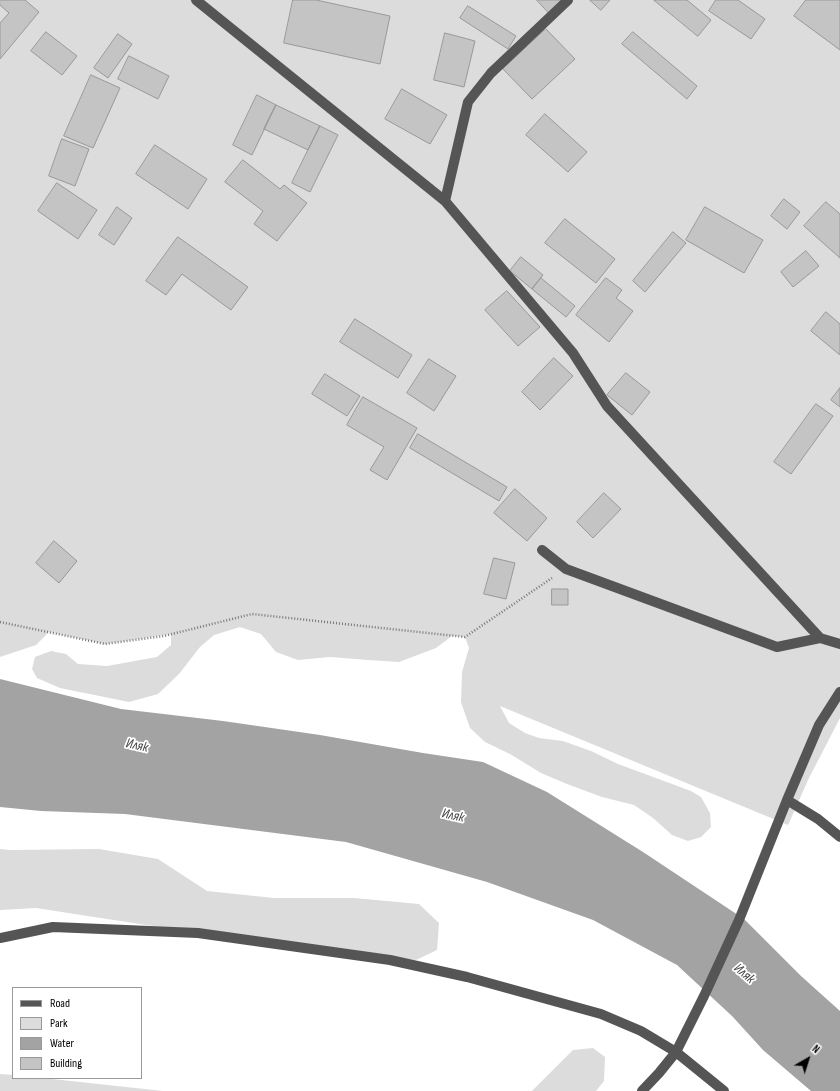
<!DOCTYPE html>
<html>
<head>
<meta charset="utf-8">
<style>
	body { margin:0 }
	#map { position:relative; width:840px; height:1091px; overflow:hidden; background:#fff; font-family:"Sofia Sans Condensed",sans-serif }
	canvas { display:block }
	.legend { position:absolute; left:12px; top:987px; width:130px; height:92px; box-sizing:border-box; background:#fff; border:1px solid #999; margin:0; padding:5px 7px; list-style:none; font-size:12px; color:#000 }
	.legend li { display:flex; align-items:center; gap:8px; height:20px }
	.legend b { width:20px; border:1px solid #999 }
	.north { position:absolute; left:788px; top:1039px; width:40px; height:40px; -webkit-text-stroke:3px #fff; paint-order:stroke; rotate:39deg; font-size:11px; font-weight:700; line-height:16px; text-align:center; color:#000 }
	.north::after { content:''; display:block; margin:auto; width:14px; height:18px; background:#000; clip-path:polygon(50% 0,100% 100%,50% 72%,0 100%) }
</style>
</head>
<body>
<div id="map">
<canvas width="840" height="1091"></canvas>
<ul class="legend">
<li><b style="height:5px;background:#555"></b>Road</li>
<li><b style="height:11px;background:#dcdcdc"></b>Park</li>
<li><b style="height:11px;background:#a3a3a3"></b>Water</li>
<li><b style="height:11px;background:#c4c4c4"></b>Building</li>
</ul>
<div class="north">N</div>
</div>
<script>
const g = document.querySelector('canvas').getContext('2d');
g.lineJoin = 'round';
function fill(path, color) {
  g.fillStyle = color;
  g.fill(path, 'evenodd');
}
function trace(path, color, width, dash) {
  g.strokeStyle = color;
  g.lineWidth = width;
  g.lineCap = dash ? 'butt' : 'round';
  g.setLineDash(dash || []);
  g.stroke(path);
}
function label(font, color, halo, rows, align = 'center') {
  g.font = font + ' "Sofia Sans Condensed",sans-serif';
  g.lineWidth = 3.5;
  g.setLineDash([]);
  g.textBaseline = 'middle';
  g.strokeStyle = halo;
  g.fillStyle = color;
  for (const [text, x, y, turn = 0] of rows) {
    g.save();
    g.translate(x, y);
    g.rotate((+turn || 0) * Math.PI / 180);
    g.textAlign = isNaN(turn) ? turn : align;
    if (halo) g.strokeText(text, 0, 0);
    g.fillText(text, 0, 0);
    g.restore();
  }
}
fill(new Path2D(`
	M0 0H840V718L809 778 788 825 500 706 509 723 525 733 539 738 563 741 591 751 618 764 691 791 701 797 710 813 711 827 701 837 688 841 672 835 653 818 634 805 602 797 567 784 541 773 510 754 485 742 470 728 461 702 462 672 469 648 465 637 452 636 436 648 399 662 368 660 330 657 298 660 276 652 261 634 240 627 214 635 200 647 179 674 158 694 129 702 60 688 37 678 32 669 35 657 51 651 66 654 78 664 107 666 157 657 171 645V634L105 644 49 632 36 645 0 657Z
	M0 849 10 850 99 849 158 859 207 891 274 898H354L419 904 439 923 437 950 416 960 198 933 36 908 0 910Z
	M593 1048 605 1057 604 1081 596 1091H532L573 1050Z
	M0 1074 13 1075V1078H43L163 1091H0Z`), '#dcdcdc');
fill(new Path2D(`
	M0 679 121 709 223 721 320 735 423 753 483 762 547 792 643 852 744 919 801 976 840 1011V1091H811L763 1050 732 1016 677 965 593 920 487 882 346 842 125 814 41 811 0 807Z`), '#a3a3a3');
const building = new Path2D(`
	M0 0H25L39 12 0 59V23L9 13 0 5Z
	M293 0H316L390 16 380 64 284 43Z
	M537 0H564L549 13Z
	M590 0H610L601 10Z
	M654 0H687L711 20 698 36Z
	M716 0H738L765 19 751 39 709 11Z
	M806 0H840V50L794 16Z
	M468 6 516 36 508 49 460 18Z
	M546 29 575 59 532 99 503 69Z
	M46 32 77 56 62 75 31 51Z
	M633 32 697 86 687 99 622 44Z
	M445 33 475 41 464 87 434 80Z
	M118 34 132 44 108 78 94 68Z
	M129 56 169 76 158 99 118 79Z
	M91 75 120 88 93 148 64 136Z
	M402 89 447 115 430 144 385 119Z
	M257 95 276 105 252 155 233 145Z
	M276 105 320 126 308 150 264 129Z
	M545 114 587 152 568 172 526 135Z
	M320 126 338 135 310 192 292 183Z
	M62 139 89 149 75 186 49 176Z
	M155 145 207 179 188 209 136 174Z
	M243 160 280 189 284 185 307 203 277 241 254 224 263 211 225 182Z
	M57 183 97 210 78 239 38 211Z
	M784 199 800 212 787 229 771 216Z
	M826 202 840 214V258L804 226Z
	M117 207 132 218 114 245 99 235Z
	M705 207 763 240 744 273 686 240Z
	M565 219 615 259 596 283 545 243Z
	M673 232 686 243 645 292 633 281Z
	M178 237 248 287 231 310 182 274 166 295 146 281Z
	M806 251 819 266 793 287 781 272Z
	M521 257 543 275 532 289 510 271Z
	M541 278 575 306 566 317 532 289Z
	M606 278 622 290 616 298 633 311 609 342 576 315Z
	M507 291 540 327 518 346 485 310Z
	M826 312 840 324V355L811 331Z
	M355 319 412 355 398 378 340 342Z
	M554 358 573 376 540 410 522 392Z
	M429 359 456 376 434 411 407 393Z
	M626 373 650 392 632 415 607 395Z
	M325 374 360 396 347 416 312 394Z
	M840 388V407L831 400Z
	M363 397 417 428 387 480 370 470 384 447 347 425Z
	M816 404 833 416 791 474 774 462Z
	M418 434 507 487 499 501 410 448Z
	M515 489 547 518 527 541 494 513Z
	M604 493 621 509 593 538 577 522Z
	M54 541 77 561 59 583 36 563Z
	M494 558 515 563 506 599 484 594Z
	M552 589H568V605H552Z`);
fill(building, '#c4c4c4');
trace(building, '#999', 1);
trace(new Path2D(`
	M0 622 105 644 164 636 252 614 465 637 552 578`), '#777', 2.5, [1, 2]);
trace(new Path2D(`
	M196 0 445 201
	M568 0 491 73 468 102 445 201 573 353 607 406 820 638 840 644
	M542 550 566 569 777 647 820 638
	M787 800 818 819 840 837
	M0 938 53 927 198 933 390 960 467 977 601 1014 641 1031 676 1052 724 1091
	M642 1091 659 1073 676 1052 704 996 739 920 787 800 819 725 840 692`), '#555', 10);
label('italic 14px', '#444', '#fff', [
	["Иляк",137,746,12],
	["Иляк",453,816,13],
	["Иляк",744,974,41]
]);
</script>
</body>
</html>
